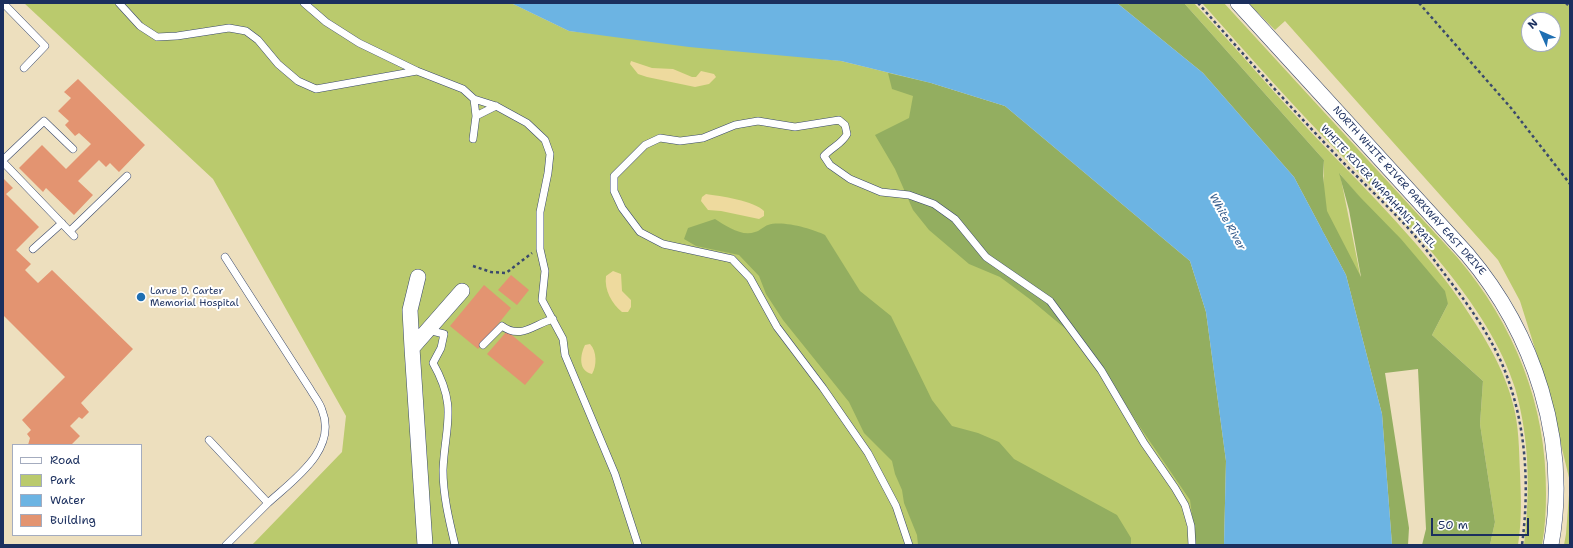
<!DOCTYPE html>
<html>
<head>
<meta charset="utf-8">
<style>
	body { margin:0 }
	#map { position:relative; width:1573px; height:548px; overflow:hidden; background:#eddfbe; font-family:"Shantell Sans",sans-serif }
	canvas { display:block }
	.frame { position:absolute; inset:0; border:4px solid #1b2f5e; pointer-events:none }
	.legend { position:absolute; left:12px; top:444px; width:130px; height:92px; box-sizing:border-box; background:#fff; border:1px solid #a4acbf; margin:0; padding:5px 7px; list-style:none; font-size:12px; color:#1b2f5e }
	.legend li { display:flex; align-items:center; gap:8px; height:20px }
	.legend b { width:20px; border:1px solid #a4acbf }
	.north { position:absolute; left:1521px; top:12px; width:40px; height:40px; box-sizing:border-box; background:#fff; border:1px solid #a4acbf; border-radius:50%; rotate:315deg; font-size:11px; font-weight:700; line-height:16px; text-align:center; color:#1b2f5e }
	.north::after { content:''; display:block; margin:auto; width:14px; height:18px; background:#1f6fb2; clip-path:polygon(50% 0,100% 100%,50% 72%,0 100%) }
	.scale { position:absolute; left:1431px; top:518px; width:98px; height:18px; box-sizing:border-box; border:2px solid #1b2f5e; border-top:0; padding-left:5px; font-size:12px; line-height:14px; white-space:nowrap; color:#1b2f5e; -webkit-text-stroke:3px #fff; paint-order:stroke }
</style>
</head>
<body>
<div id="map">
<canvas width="1573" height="548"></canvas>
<div class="frame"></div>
<ul class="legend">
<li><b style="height:5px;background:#fff"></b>Road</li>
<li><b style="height:11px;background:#baca6d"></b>Park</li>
<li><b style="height:11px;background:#6cb4e3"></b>Water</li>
<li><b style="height:11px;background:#e39471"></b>Building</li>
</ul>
<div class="north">N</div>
<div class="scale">50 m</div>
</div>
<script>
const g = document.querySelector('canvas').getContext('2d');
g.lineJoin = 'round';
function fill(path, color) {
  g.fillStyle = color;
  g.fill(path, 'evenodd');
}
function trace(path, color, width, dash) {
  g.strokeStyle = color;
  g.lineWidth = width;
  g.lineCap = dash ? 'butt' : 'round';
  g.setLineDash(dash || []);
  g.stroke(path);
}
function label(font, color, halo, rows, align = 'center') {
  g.font = font + ' "Shantell Sans",sans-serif';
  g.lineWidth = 4;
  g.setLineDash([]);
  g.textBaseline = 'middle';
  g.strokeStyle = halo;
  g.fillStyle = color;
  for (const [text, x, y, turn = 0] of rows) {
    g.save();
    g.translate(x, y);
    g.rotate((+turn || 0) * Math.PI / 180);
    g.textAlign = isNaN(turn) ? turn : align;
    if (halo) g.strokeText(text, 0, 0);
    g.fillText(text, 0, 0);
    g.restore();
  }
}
fill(new Path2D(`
	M24 3H511L569 31 841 61 931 83 1110 235 1208 545H252L342 452 346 416 213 179Z
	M1184 3H1194C1238 50 1280 100 1325 147 1380 204 1435 258 1477 326 1492 350 1506 376 1513 404 1519 426 1519 449 1520 473 1521 497 1522 520 1518 545H1490L1495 522 1480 424 1483 381 1432 335 1448 304 1340 174 1361 279 1322 231 1324 160Z
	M1202 3H1224L1457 257C1514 324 1547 405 1546 494 1546 511 1545 528 1542 545H1524C1530 492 1530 440 1515 388 1489 304 1405 221 1345 159 1296 109 1249 56 1202 3Z
	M1248 3H1570V545H1564L1566 534 1570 482 1548 390 1520 301 1498 260 1285 21 1275 30ZM1529 20H1553V44H1529Z`), '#baca6d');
fill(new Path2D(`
	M1117 3H1184L1324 160 1323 176 1327 211 1361 277 1349 210 1339 173 1360 197 1401 239 1445 291 1448 304 1432 335 1483 381 1480 424 1495 522 1490 545H1422L1426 529 1418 369 1385 373 1409 528 1408 545H1392L1382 414 1346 275 1294 177 1203 73Z
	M888 73 931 83 1005 106 1190 261 1206 312 1226 461 1224 545H1196L1190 500 1140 427 1091 350 1031 300 1000 277 969 264 929 230 913 210 895 169 875 135 909 118 913 96 892 89Z
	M715 219C726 226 742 237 755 232 760 231 764 226 768 225 782 220 813 229 825 235L860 291 891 316 932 400 952 426 978 433 999 442 1014 459 1117 515 1131 538V545H918L917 535 904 503 902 490 895 474 892 461 864 433 849 402 783 320 766 294 759 276 739 255 696 246 684 239 688 228Z`), '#93ae60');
fill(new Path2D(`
	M631 61 652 68 673 69 692 77H696L701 71 714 74 716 77 709 84 695 87 647 77 638 74 630 64Z
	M706 194C720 196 755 201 764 211V216L759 219 721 211 708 210 701 201 702 197Z
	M613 271 621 274 622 291 631 300V307L628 312H622C612 304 604 290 606 276Z
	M590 344C597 351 597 366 592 374 578 371 580 355 585 345Z`), '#eeda9e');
fill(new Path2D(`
	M511 3H1117L1203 73 1294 177 1346 275 1382 414 1392 545H1224L1226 461 1206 312 1190 261 1005 106 931 83 841 61 689 47 569 31Z`), '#6cb4e3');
fill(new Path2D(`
	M78 79 145 145 119 172 110 163 106 167 99 160 78 181 93 195 74 215 46 188 43 192 19 168 42 145 66 169 91 144 79 133 75 136 65 125 69 121 58 111 71 98 64 92Z
	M3 178 13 188 6 194 39 227 16 250 31 264 25 270 38 283 52 270 133 349 81 403 89 412 82 419 79 417 70 426 80 436 71 445H28L30 438 27 434 31 430 22 420 65 377 3 315Z
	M511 275 529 290 517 305 498 290Z
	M484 285 511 308 478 349 450 326Z
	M507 331 544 362 525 385 487 354Z`), '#e39471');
const lane = new Path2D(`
	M3 3 45 46 24 68
	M119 3 140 26 157 37 177 36 229 28 246 31 258 40 278 64 298 81 316 89 417 71
	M304 3 326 22 359 43 417 71 463 89 474 99 496 106 527 123 545 140 550 154 548 173 540 212V249L545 271 542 300 563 339 565 355 615 474 638 545
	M476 116 496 106
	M473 139 476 116 474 99
	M3 160 44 121 73 149
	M3 162 74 236
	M70 231 127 176
	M33 249 62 223
	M428 330 444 334 441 348 433 363C458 407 445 425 443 470 443 495 449 520 455 545
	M483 345 502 326C521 340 534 324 553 319
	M209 440 268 503C293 480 338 450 322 410 320 403 314 396 310 389L225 257
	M226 545 268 503
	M909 545 896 506 868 453 823 388 777 327 750 278 732 259 663 244 640 232 622 208 614 191V176L645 145 660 138 680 141 703 138 735 125 758 121 795 127 839 120 845 125 847 134C842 144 832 147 824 156L830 165 850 179 881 192 909 195 934 204 955 219 986 257 1050 301 1101 370 1144 443 1175 488 1185 505 1191 526 1192 545`);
const street = new Path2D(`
	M1238 3 1467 254C1534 333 1570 441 1551 545
	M412 348 410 310 418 277
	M425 545 412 348 462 291`);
trace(lane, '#3a496c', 8);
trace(street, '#3a496c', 16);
trace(new Path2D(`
	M1198 3C1244 55 1290 107 1338 157 1361 181 1385 203 1408 228 1426 248 1442 271 1459 293 1479 320 1498 349 1509 382 1527 434 1529 491 1522 545
	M1419 3 1511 108 1570 184
	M1566 3 1570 7
	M473 266 491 272 506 273 532 253`), '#3a496c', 2.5, [3, 3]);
trace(lane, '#fff', 7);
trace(street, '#fff', 15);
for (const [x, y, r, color] of [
	[141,297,5,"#1f6fb2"]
]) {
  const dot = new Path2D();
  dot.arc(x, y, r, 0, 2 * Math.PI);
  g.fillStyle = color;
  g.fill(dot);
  trace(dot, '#fff', 1.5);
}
label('10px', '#1b2f5e', '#fff', [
	["WHITE RIVER WAPAHANI TRAIL",1378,187,47],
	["NORTH WHITE RIVER PARKWAY EAST DRIVE",1409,191,48]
]);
label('10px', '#1b2f5e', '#fff', [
	["Larue D. Carter",150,291],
	["Memorial Hospital",150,303]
], 'left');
label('italic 11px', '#375e8d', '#fff', [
	["White River",1227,222,61]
]);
</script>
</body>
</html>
